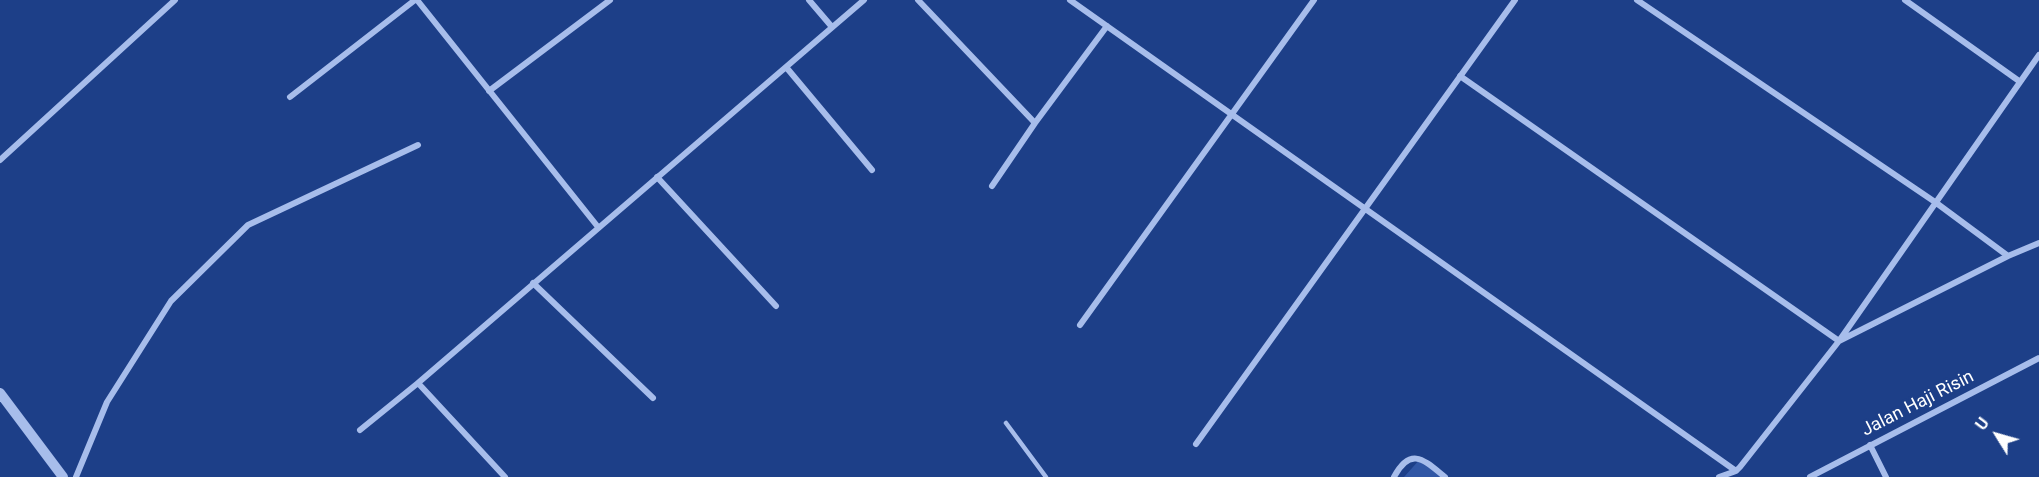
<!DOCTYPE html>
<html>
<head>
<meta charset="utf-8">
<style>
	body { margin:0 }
	#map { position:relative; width:2039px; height:477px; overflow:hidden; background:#1d3f88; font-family:Roboto,sans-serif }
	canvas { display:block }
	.north { position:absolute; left:1967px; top:405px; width:60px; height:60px; -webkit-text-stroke:4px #1d3f88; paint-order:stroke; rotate:307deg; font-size:16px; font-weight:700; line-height:24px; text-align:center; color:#fff }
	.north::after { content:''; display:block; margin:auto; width:21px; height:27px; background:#fff; clip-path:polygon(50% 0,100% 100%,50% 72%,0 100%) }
</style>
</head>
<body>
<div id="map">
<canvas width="2039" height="477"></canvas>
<div class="north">U</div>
</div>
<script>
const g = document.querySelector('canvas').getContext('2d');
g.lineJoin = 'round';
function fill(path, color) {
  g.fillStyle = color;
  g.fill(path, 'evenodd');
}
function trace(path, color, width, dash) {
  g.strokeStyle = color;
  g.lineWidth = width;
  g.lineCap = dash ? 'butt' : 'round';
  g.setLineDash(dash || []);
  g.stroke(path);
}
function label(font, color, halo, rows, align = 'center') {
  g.font = font + ' Roboto,sans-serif';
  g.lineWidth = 5;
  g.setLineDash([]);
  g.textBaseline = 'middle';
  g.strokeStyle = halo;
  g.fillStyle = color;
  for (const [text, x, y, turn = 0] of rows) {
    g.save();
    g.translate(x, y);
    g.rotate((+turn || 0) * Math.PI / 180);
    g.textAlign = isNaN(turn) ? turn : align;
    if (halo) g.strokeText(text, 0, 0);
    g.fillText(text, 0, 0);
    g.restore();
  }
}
fill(new Path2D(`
	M1421 458 1445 477H1404Z`), '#3157a5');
trace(new Path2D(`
	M1006 423 1046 477`), '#a7bdeb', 4.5);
trace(new Path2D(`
	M417 0 598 227
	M809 0 832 27
	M918 0 1035 123
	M1070 0 1736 471 1740 467 1839 341 2039 55
	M1637 0 1935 202 2008 256
	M1905 0 2019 81
	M786 67 872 170
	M1460 76 1839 341 2008 256 2039 243
	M489 91 610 0
	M290 97 415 0
	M0 160 175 0
	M657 177 776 306
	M992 186 1035 123 1107 26
	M533 283 653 398
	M1080 325 1314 0
	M418 383 505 477
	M360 430 418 383 864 0
	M1196 444 1515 0
	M1870 445 1886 477
	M76 477 107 402 171 301 248 225 418 145
	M1394 477C1411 445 1425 461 1445 477
	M1719 477 1736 471
	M1810 477 2039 358`), '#a7bdeb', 6);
trace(new Path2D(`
	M0 393 63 477`), '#a7bdeb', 10);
label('18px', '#fff', '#1d3f88', [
	["Jalan Haji Risin",1918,404,-27]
]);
</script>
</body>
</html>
